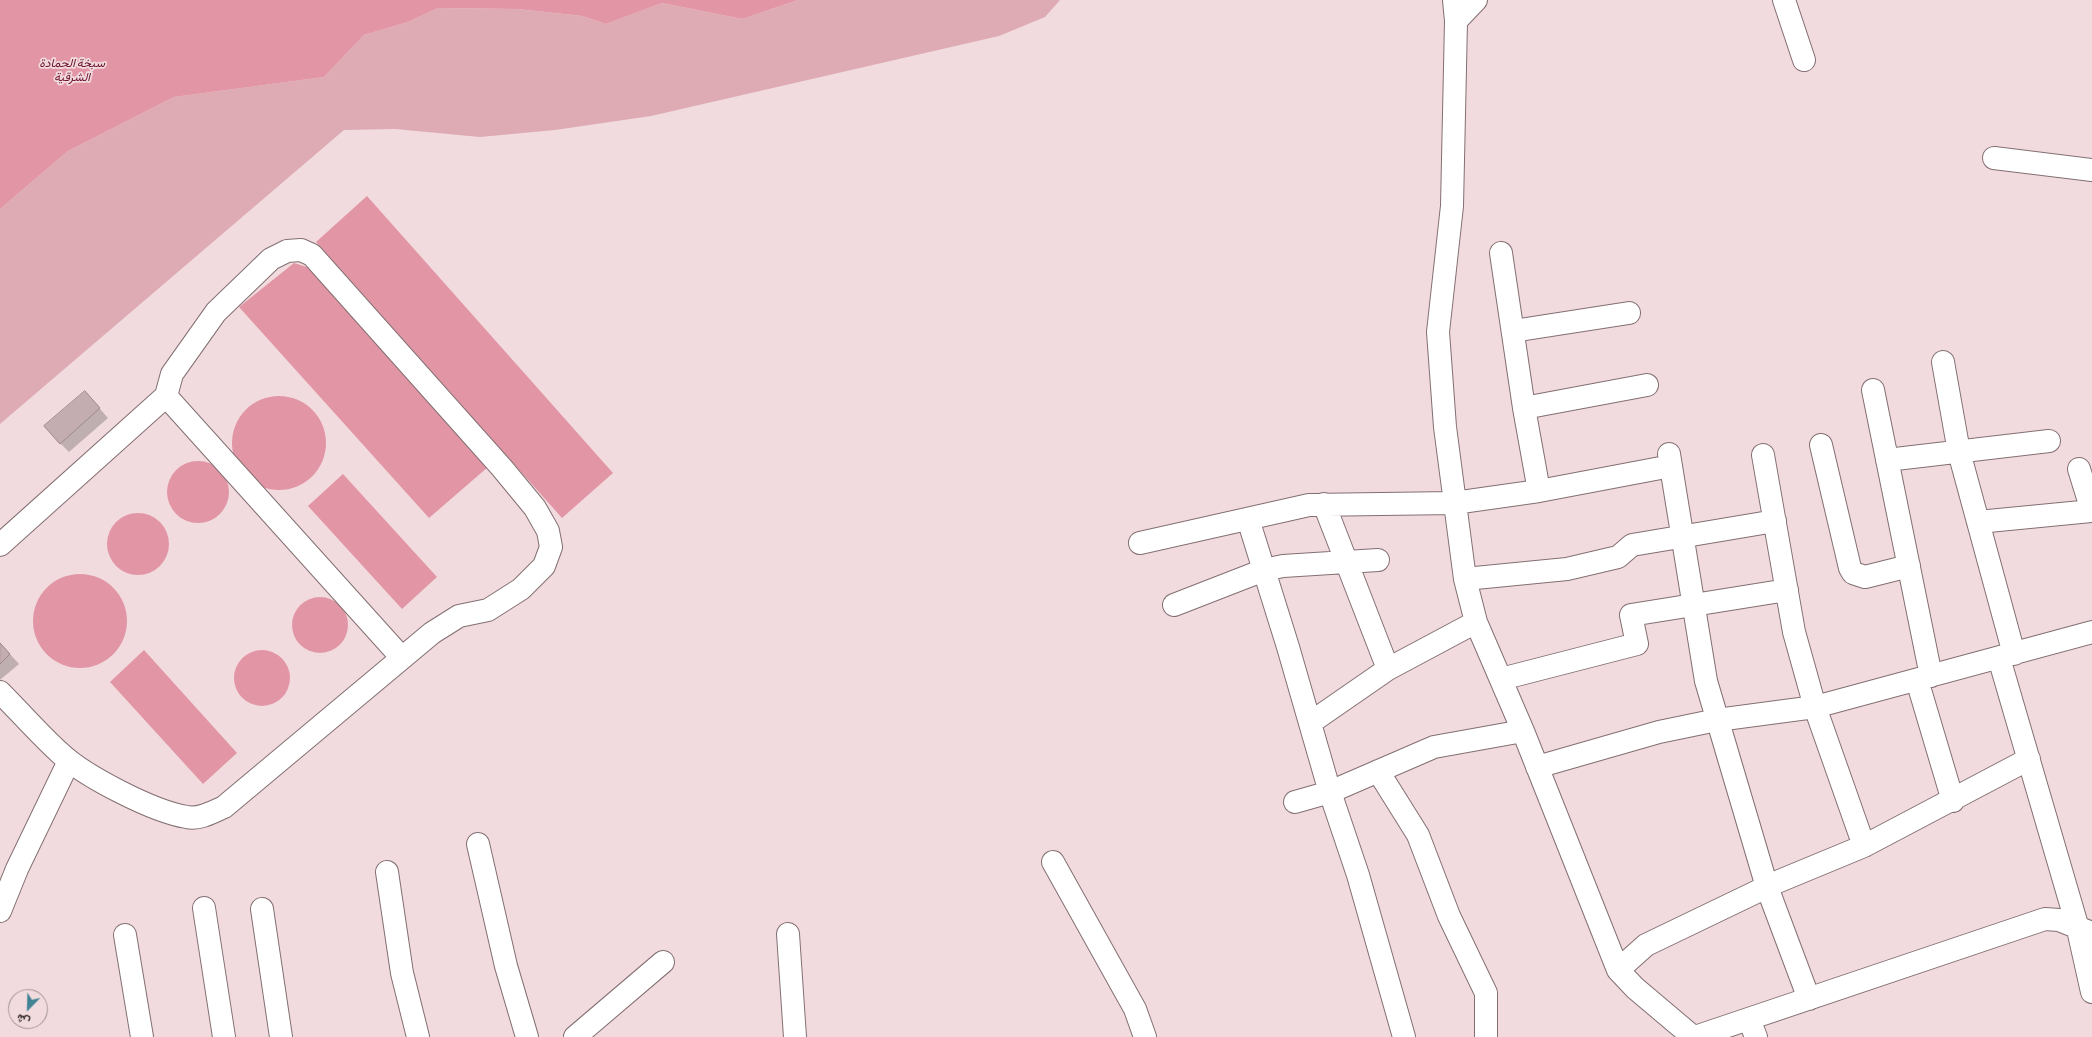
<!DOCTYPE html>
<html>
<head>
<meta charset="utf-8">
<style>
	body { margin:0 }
	#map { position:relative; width:2092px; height:1037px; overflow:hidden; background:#f1dbde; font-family:"Sofia Sans Condensed",Vazirmatn,sans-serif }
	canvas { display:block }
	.north { position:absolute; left:8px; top:989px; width:40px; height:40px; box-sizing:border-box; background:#f1dbde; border:1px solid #a19193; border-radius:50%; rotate:203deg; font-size:11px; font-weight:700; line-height:16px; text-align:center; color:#292122 }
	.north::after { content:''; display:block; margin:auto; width:14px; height:18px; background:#408394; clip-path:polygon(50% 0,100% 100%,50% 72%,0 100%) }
</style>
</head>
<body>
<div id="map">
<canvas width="2092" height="1037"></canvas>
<div class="north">ش</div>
</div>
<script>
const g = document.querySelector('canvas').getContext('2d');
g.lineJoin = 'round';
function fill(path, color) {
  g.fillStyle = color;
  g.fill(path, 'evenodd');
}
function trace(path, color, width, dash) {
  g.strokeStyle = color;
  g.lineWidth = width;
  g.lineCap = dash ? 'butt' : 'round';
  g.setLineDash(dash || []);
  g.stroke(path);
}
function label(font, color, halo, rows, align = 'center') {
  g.font = font + ' "Sofia Sans Condensed",Vazirmatn,sans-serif';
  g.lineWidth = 3.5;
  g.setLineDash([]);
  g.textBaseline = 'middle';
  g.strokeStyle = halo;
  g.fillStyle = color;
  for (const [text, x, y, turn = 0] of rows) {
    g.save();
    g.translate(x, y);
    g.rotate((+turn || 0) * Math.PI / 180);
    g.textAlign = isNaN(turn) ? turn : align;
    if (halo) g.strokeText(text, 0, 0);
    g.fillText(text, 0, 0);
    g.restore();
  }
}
fill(new Path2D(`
	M798 0H1060L1045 17 999 36 651 116 555 130 480 137 395 129 344 130 0 424V209L68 151 174 97 324 77 364 35 408 22 438 8 518 9 582 16 606 24 662 3 742 19Z`), '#deabb4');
fill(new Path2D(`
	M0 0H798L742 19 662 3 606 24 582 16 518 9 438 8 408 22 364 35 324 77 174 97 68 151 0 209Z
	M367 196 613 473 562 518 316 242Z
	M294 263 313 269 488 467 429 518 239 307Z
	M232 443a47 47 0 1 1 94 0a47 47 0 1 1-94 0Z
	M167 492a31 31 0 1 1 62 0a31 31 0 1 1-62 0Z
	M343 474 437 577 402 609 308 506Z
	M107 544a31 31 0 1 1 62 0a31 31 0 1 1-62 0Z
	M33 621a47 47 0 1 1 94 0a47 47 0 1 1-94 0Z
	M292 625a28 28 0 1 1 56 0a28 28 0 1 1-56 0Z
	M234 678a28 28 0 1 1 56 0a28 28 0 1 1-56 0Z
	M144 650 237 753 203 784 110 682Z`), '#e296a5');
fill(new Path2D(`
	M93 401 108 418 69 452 60 443Z
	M0 643 19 664 0 680Z`), '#0003');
const building = new Path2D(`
	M85 391 100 408 60 444 44 426Z
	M0 643 10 654 0 664Z`);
fill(building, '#c3adb1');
trace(building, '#9c878b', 1);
const minor = new Path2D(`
	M1454 0 1456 21 1452 206 1438 332 1445 427 1465 579 1476 622 1523 731 1618 970 1635 988 1693 1037
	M1784 0 1804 60
	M1456 21 1476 0
	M1994 158 2092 170
	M1501 253 1524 408 1539 491
	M1513 331 1629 313
	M1943 362 1959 452 2014 654
	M1873 390 1931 676
	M166 396 402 658
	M1524 408 1647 385
	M1821 445 1850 568 1853 573 1865 577 1909 566
	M1669 454 1706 681 1767 887 1809 999
	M1763 455 1794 632 1815 707 1864 846
	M1887 460 2049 441
	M2079 469 2092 511
	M1324 504 1388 669
	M1248 519 1288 647 1329 789 1358 875 1404 1037
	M1978 522 2092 511
	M1140 543 1309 505 1454 503 1539 491 1671 466
	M0 545 166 396 172 374 216 312 271 259 287 251 301 250 312 255 502 468 535 508 548 531 551 547 544 566 521 589 488 610 459 616 432 633 224 807C213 812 199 820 187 817 154 812 84 776 60 753 39 734 20 712 0 692
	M1465 579 1567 569 1618 557 1632 545 1775 521
	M1174 605 1264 570 1283 566 1378 560
	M1999 658 2077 925 2092 992
	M1501 679 1637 644 1631 615 1787 590
	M1917 680 1953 801
	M1310 723 1388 669 1476 622
	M1537 767 1659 732 1717 720 1815 707 2092 632
	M1378 771 1418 835 1449 916 1486 993V1037
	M1295 802 1330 792 1434 747 1523 731
	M478 844 506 966 527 1037
	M1053 862 1135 1009 1145 1037
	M387 872 402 973 418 1037
	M204 908 224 1037
	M262 909 281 1037
	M0 911 17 869 69 761
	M788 934 795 1037
	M125 935 142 1037
	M1618 970 1646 945 1777 882 1864 846 2029 759
	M1749 1019 1756 1037
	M575 1037 663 962
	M1695 1037 2045 919 2059 920 2092 933`);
trace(minor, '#836f72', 24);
trace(minor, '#fff', 22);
label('italic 12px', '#6e1532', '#f1dbde', [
	["سبخة الحمادة",72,64],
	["الشرقية",72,78]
]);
</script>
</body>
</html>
